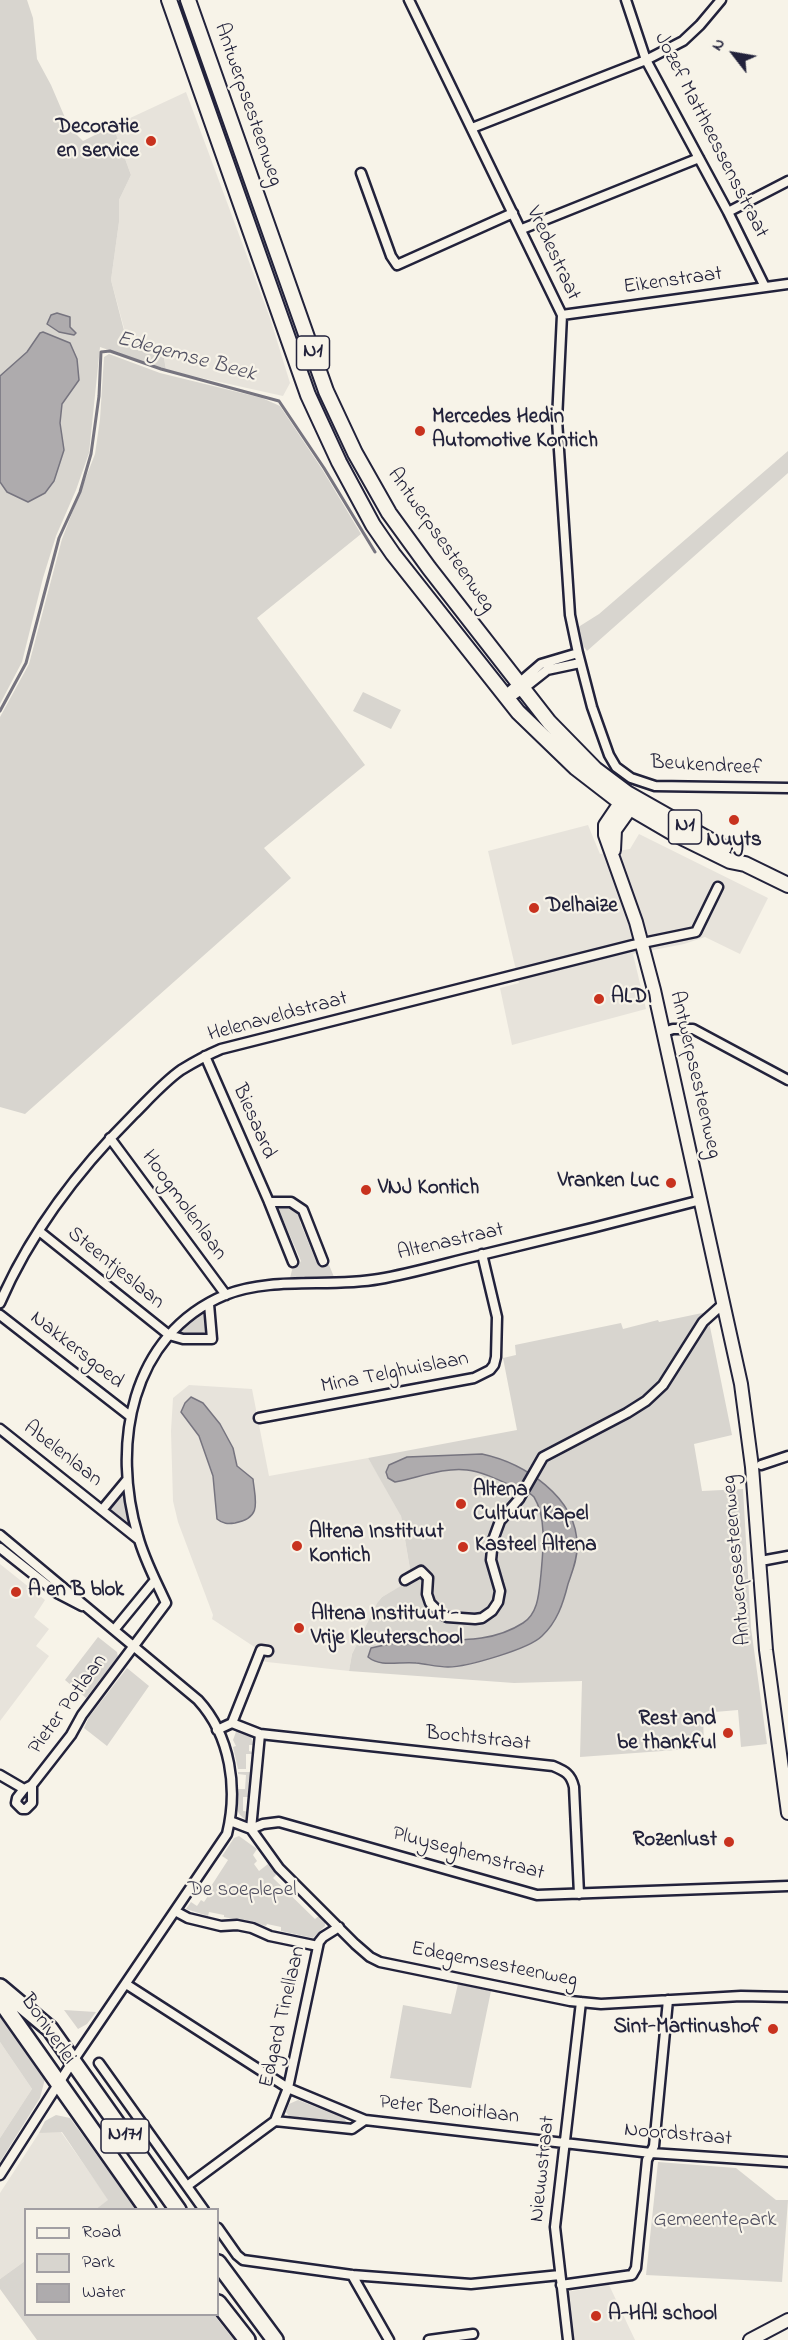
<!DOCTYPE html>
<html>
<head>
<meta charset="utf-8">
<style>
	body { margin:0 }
	#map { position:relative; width:788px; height:2340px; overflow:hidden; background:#f7f3e8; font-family:"Indie Flower",sans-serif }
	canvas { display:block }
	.legend { position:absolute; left:24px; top:2208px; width:195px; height:108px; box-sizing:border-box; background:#f7f3e8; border:2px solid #a29fa3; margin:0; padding:8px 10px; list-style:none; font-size:18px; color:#22223b }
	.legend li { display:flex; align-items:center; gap:12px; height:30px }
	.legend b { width:30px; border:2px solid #a29fa3 }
	.north { position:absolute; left:704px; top:24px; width:60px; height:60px; -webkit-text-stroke:4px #f7f3e8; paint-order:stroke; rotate:301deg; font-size:16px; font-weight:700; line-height:24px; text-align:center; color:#22223b }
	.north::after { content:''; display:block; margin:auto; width:21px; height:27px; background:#22223b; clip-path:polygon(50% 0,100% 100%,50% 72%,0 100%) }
</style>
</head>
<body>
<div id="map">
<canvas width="788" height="2340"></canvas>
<ul class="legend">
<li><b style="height:8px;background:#f7f3e8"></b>Road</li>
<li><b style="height:16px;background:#d8d5cf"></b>Park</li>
<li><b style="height:16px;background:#aeabad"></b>Water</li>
</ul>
<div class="north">N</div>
</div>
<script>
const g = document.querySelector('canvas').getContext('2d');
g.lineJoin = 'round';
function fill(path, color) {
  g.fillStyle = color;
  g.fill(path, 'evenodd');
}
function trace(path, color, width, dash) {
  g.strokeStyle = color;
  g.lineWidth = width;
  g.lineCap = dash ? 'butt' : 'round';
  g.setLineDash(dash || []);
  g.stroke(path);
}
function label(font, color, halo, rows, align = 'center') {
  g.font = font + ' "Indie Flower",sans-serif';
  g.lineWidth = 4.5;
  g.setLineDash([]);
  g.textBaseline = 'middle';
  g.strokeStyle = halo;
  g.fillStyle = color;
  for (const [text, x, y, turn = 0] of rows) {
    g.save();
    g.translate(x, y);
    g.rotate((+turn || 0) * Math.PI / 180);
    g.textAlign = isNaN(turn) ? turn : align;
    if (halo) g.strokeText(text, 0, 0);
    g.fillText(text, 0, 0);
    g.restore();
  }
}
fill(new Path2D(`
	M186 92 270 318 290 383 283 396 166 370 164 358 150 353 138 341 128 343 111 280 119 222V200L131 175 113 126Z
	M588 825 600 854 630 849 639 834 768 898 740 954 705 937 684 944 633 954 646 1009 512 1045 500 988 519 983 488 851Z
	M189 1385 252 1389 269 1476 368 1458 397 1506 401 1516 410 1569 405 1584 382 1597 377 1603 352 1654 349 1671 267 1662 263 1661 256 1648 212 1619 213 1615 178 1522 173 1501 171 1431 173 1398Z
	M0 1564 45 1600 34 1617 49 1629 36 1646 49 1656 0 1721Z
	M0 2042 32 2089 0 2138Z
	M43 2132H61L109 2200 96 2209 26 2210 25 2261 0 2279V2193L39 2133Z
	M609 2285 635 2340H571L566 2292Z`), '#e7e3db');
fill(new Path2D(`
	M0 0H27L33 18 37 59 51 85 69 127 83 141 113 126 131 175 119 200V222L111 280 127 342 138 341 150 353 164 358 166 370 100 347 89 453 76 490 56 536 43 578 22 662 0 704Z
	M109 354 160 373 262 398 280 406 322 469 361 534 257 618 365 765 264 848 291 878 25 1114 0 1107V717L29 664 62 539 95 454 100 419 104 357Z
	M788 451V473L587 651 572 631 599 614Z
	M363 692 401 710 391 729 353 711Z
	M284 1206C293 1208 303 1210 300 1222L316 1261 320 1263 327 1260 334 1277 306 1278 304 1276 290 1278 293 1266 299 1264 301 1261 284 1222 280 1221 277 1214 279 1208Z
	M203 1312 206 1315 205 1332 201 1334 181 1333 180 1331Z
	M707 1312 732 1435 694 1444 702 1491 743 1489 751 1628 767 1744 741 1747 738 1710 703 1713 704 1748 580 1757 582 1681 514 1683 349 1671 352 1654 377 1603 382 1597 404 1584 400 1576 410 1569 401 1516 368 1458 517 1430 503 1358 516 1355 515 1345 621 1323 623 1329 658 1320 659 1322Z
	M124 1492 131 1521 128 1523 111 1511 110 1508Z
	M98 1637 117 1652 118 1657 86 1698 65 1680Z
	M127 1668 149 1686 107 1746 84 1728 89 1717Z
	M237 1729C247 1733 252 1734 253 1745H249V1751L253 1752V1754H246V1769H238L233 1747 236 1746 233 1740Z
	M238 1772H254L253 1793H250V1797H243V1811L251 1812 250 1817 246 1820C235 1813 235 1804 235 1792L238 1789H245L246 1775 238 1774Z
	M239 1836 257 1849 253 1855 257 1861 254 1864 259 1871 268 1864 278 1873 273 1878 315 1919 320 1915 325 1919V1926L313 1938 281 1931V1927L267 1924 266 1926 224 1917V1915L209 1912 208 1916 186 1909 191 1902 197 1906 201 1900 204 1902 208 1896 206 1894 228 1860 222 1856 234 1838Z
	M458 1984 491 1991 471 2088 390 2078 403 2005 451 2014Z
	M64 2010 96 2012 87 2024 78 2029Z
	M0 2015 45 2079 40 2098 0 2162V2138L32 2089 0 2042Z
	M298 2100 344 2118 347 2123 289 2116 286 2112 289 2104Z
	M56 2115 70 2118 136 2209H96L108 2200 62 2132 39 2133 45 2121Z
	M658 2162 736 2168 776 2200H788L782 2282 646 2275Z
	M25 2261 26 2314 214 2315 234 2340H37L0 2289V2279Z`), '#d8d5cf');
const water = new Path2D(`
	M57 313 70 317V327L76 333 74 335 59 332 47 324 51 315Z
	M43 332 70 343 77 359 79 380 62 404 60 423 64 450 54 481 45 493 28 502 7 492 0 482V376L27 352 40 333Z
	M191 1397 203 1403 220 1424 233 1448 237 1466 253 1479C255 1500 263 1518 235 1523 228 1524 223 1524 217 1519L213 1476 199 1436 181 1412 185 1403Z
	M482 1454C524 1463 577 1497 577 1545 578 1558 572 1572 568 1584 563 1604 557 1622 542 1636 529 1649 467 1667 448 1667 437 1667 427 1664 416 1663 400 1661 381 1668 368 1657L371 1648C384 1645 398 1642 412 1641 450 1639 489 1645 523 1623 539 1613 539 1591 541 1574 543 1551 547 1518 534 1497 529 1491 521 1490 514 1487 499 1480 483 1472 467 1470 444 1467 417 1478 395 1482L388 1478 386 1472 389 1465 407 1457Z`);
fill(water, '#aeabad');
trace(water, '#76747f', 1.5);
trace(new Path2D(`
	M0 711 26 663 59 538 80 492 91 454 99 396 101 352 110 351 161 369 279 401 324 468 375 552
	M0 1542 45 1578`), '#76747f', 3);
const street = new Path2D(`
	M409 0 562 315 557 420 570 615 578 653 592 707 609 755 616 767 631 778 655 786 788 788
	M626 0 646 60 728 212 765 287
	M472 128 646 60 683 41 700 25 721 0
	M361 173 391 256 397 265 513 213
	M728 212 788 181
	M522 229 699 158
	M562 315 788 284
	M505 695 541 664 578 653
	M508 699 523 689 547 670 580 663
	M664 1032 673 1029H693L788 1080
	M205 1056 269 1202 293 1262
	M110 1138 226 1295
	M269 1202H291L303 1210 323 1261
	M39 1231 169 1335 183 1339H212L209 1304
	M0 1303C31 1231 79 1169 134 1114 149 1099 164 1082 181 1070 194 1062 207 1055 221 1049L633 945 696 932 718 887
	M0 1315 130 1416
	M259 1418 474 1378 490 1370 494 1365 496 1357 497 1317 482 1254
	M0 1429 138 1539
	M761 1465 788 1456
	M102 1510 126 1481
	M0 1535 198 1700C231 1736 238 1789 227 1834L73 2061 0 2175
	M0 1548 57 1593 82 1606
	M766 1560 788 1556
	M405 1580 421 1571 428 1578 427 1594 430 1603 441 1614 447 1617 475 1619 482 1618 492 1611 498 1602 500 1591 491 1560 493 1540 500 1521 519 1499 543 1457 627 1413 646 1401 663 1385 703 1322 723 1304
	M114 1630 155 1580
	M232 1723 260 1734 251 1829
	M217 1730 232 1723 261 1650 268 1651
	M260 1734 553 1766C565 1771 571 1774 574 1787L579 1894
	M0 1775 24 1789 32 1785 71 1735 82 1715 166 1603C156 1581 144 1559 138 1536 111 1446 130 1335 225 1295 273 1276 329 1288 379 1279 414 1273 450 1262 485 1254 557 1237 629 1219 701 1200
	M24 1789 17 1798 16 1803 22 1809H26L32 1803V1785
	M230 1821 251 1829 279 1868 355 1944 370 1957 380 1962 570 2001 601 2004 741 1996 788 1997
	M251 1829 263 1824 279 1822 537 1895 788 1886
	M175 1911 188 1918 221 1926 237 1925 252 1928 270 1936 318 1946
	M126 1984 288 2088 365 2120 651 2153 788 2162
	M99 2063 204 2210
	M275 2121 352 2129 365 2120
	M187 2186 275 2121 288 2088 319 1942 323 1937 339 1927
	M218 2228 237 2255 243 2260 352 2275 471 2284 560 2275
	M352 2275 389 2340
	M561 2285 632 2275 636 2268 647 2160 654 2146 668 2000
	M429 2340 473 2334
	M568 2340 555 2227 581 2002`);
const secondary = new Path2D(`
	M626 794 605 825V835L636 922 654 990 741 1384 752 1467 766 1650 788 1813
	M614 850 615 830 635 802
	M750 2340 788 2320`);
const primary = new Path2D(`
	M169 0 308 395 339 462 373 525 393 554 518 712 576 768 620 802 673 833 730 861 745 864 788 885
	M188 0 326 391 355 453 389 513 429 568 549 722 595 769 627 793 724 848`);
const highway = new Path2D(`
	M0 1987 50 2029 178 2210
	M0 2000 148 2210
	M218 2263 275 2340
	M218 2303 247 2340`);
trace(street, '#22223b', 13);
trace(secondary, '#22223b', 16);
trace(primary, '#22223b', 18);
trace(highway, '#22223b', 20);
trace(street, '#f7f3e8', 8);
trace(secondary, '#f7f3e8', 12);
trace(primary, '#f7f3e8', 14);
trace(highway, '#f7f3e8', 15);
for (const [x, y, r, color] of [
	[151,141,6,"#c8321e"],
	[420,431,6,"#c8321e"],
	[734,820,6,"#c8321e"],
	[534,908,6,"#c8321e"],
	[599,999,6,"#c8321e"],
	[671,1183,6,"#c8321e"],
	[366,1190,6,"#c8321e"],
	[461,1504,6,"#c8321e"],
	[297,1546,6,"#c8321e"],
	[463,1547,6,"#c8321e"],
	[16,1592,6,"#c8321e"],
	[299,1628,6,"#c8321e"],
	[728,1733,6,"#c8321e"],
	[729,1842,6,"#c8321e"],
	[773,2029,6,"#c8321e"],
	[596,2316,6,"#c8321e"]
]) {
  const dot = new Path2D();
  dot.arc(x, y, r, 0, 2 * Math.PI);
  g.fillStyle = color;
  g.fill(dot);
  trace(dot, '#f7f3e8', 2);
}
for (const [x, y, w] of [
	[313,353,33],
	[685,827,33],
	[125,2136,48]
]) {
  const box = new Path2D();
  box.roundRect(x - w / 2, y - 17, w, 34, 4.5);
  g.fillStyle = '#f7f3e8';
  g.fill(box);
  trace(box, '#22223b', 1.5);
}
label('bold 20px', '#22223b', null, [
	["N1",313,353],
	["N1",685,827],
	["N171",125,2136]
]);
label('21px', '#22223b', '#f7f3e8', [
	["Antwerpsesteenweg",247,105,71],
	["Jozef Mattheessensstraat",710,136,63],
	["Vredestraat",552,254,65],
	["Eikenstraat",673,282,-8],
	["Antwerpsesteenweg",440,541,55],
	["Beukendreef",706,767,3],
	["Helenaveldstraat",278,1018,-15],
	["Antwerpsesteenweg",694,1075,77],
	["Biesaard",253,1122,66],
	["Hoogmolenlaan",183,1206,54],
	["Altenastraat",451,1243,-13],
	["Steentjeslaan",115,1269,39],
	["Nakkersgoed",76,1351,38],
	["Mina Telghuislaan",395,1374,-11],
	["Abelenlaan",62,1455,38],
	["Antwerpsesteenweg",738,1560,-95],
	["Pieter Potlaan",69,1705,-54],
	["Bochtstraat",478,1740,6],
	["Pluyseghemstraat",468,1855,15],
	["Edegemsesteenweg",494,1966,11],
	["Edgard Tinellaan",284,2017,-77],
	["Boniverlei",47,2030,55],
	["Peter Benoitlaan",449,2111,6],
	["Noordstraat",678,2136,5],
	["Nieuwstraat",544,2169,-84]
]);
label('bold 21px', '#22223b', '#f7f3e8', [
	["Decoratie",139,129,"right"],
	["en service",139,153,"right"],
	["Mercedes Hedin",432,419],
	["Automotive Kontich",432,443],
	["Nuyts",734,842,"center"],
	["Delhaize",546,908],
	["ALDI",611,999],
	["Vranken Luc",659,1183,"right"],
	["VNJ Kontich",378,1190],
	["Altena",473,1492],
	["Cultuur Kapel",473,1516],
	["Altena Instituut",309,1534],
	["Kontich",309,1558],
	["Kasteel Altena",475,1547],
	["A en B blok",28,1592],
	["Altena Instituut -",311,1616],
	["Vrije Kleuterschool",311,1640],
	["Rest and",716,1721,"right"],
	["be thankful",716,1745,"right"],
	["Rozenlust",717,1842,"right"],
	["Sint-Martinushof",761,2029,"right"],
	["A-HA! school",608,2316]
], 'left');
label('21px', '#504f60', '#f7f3e8', [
	["De soeplepel",242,1892],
	["Gemeentepark",715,2222]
]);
label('italic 22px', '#535263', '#f7f3e8', [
	["Edegemse Beek",186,358,15]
]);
</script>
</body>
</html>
